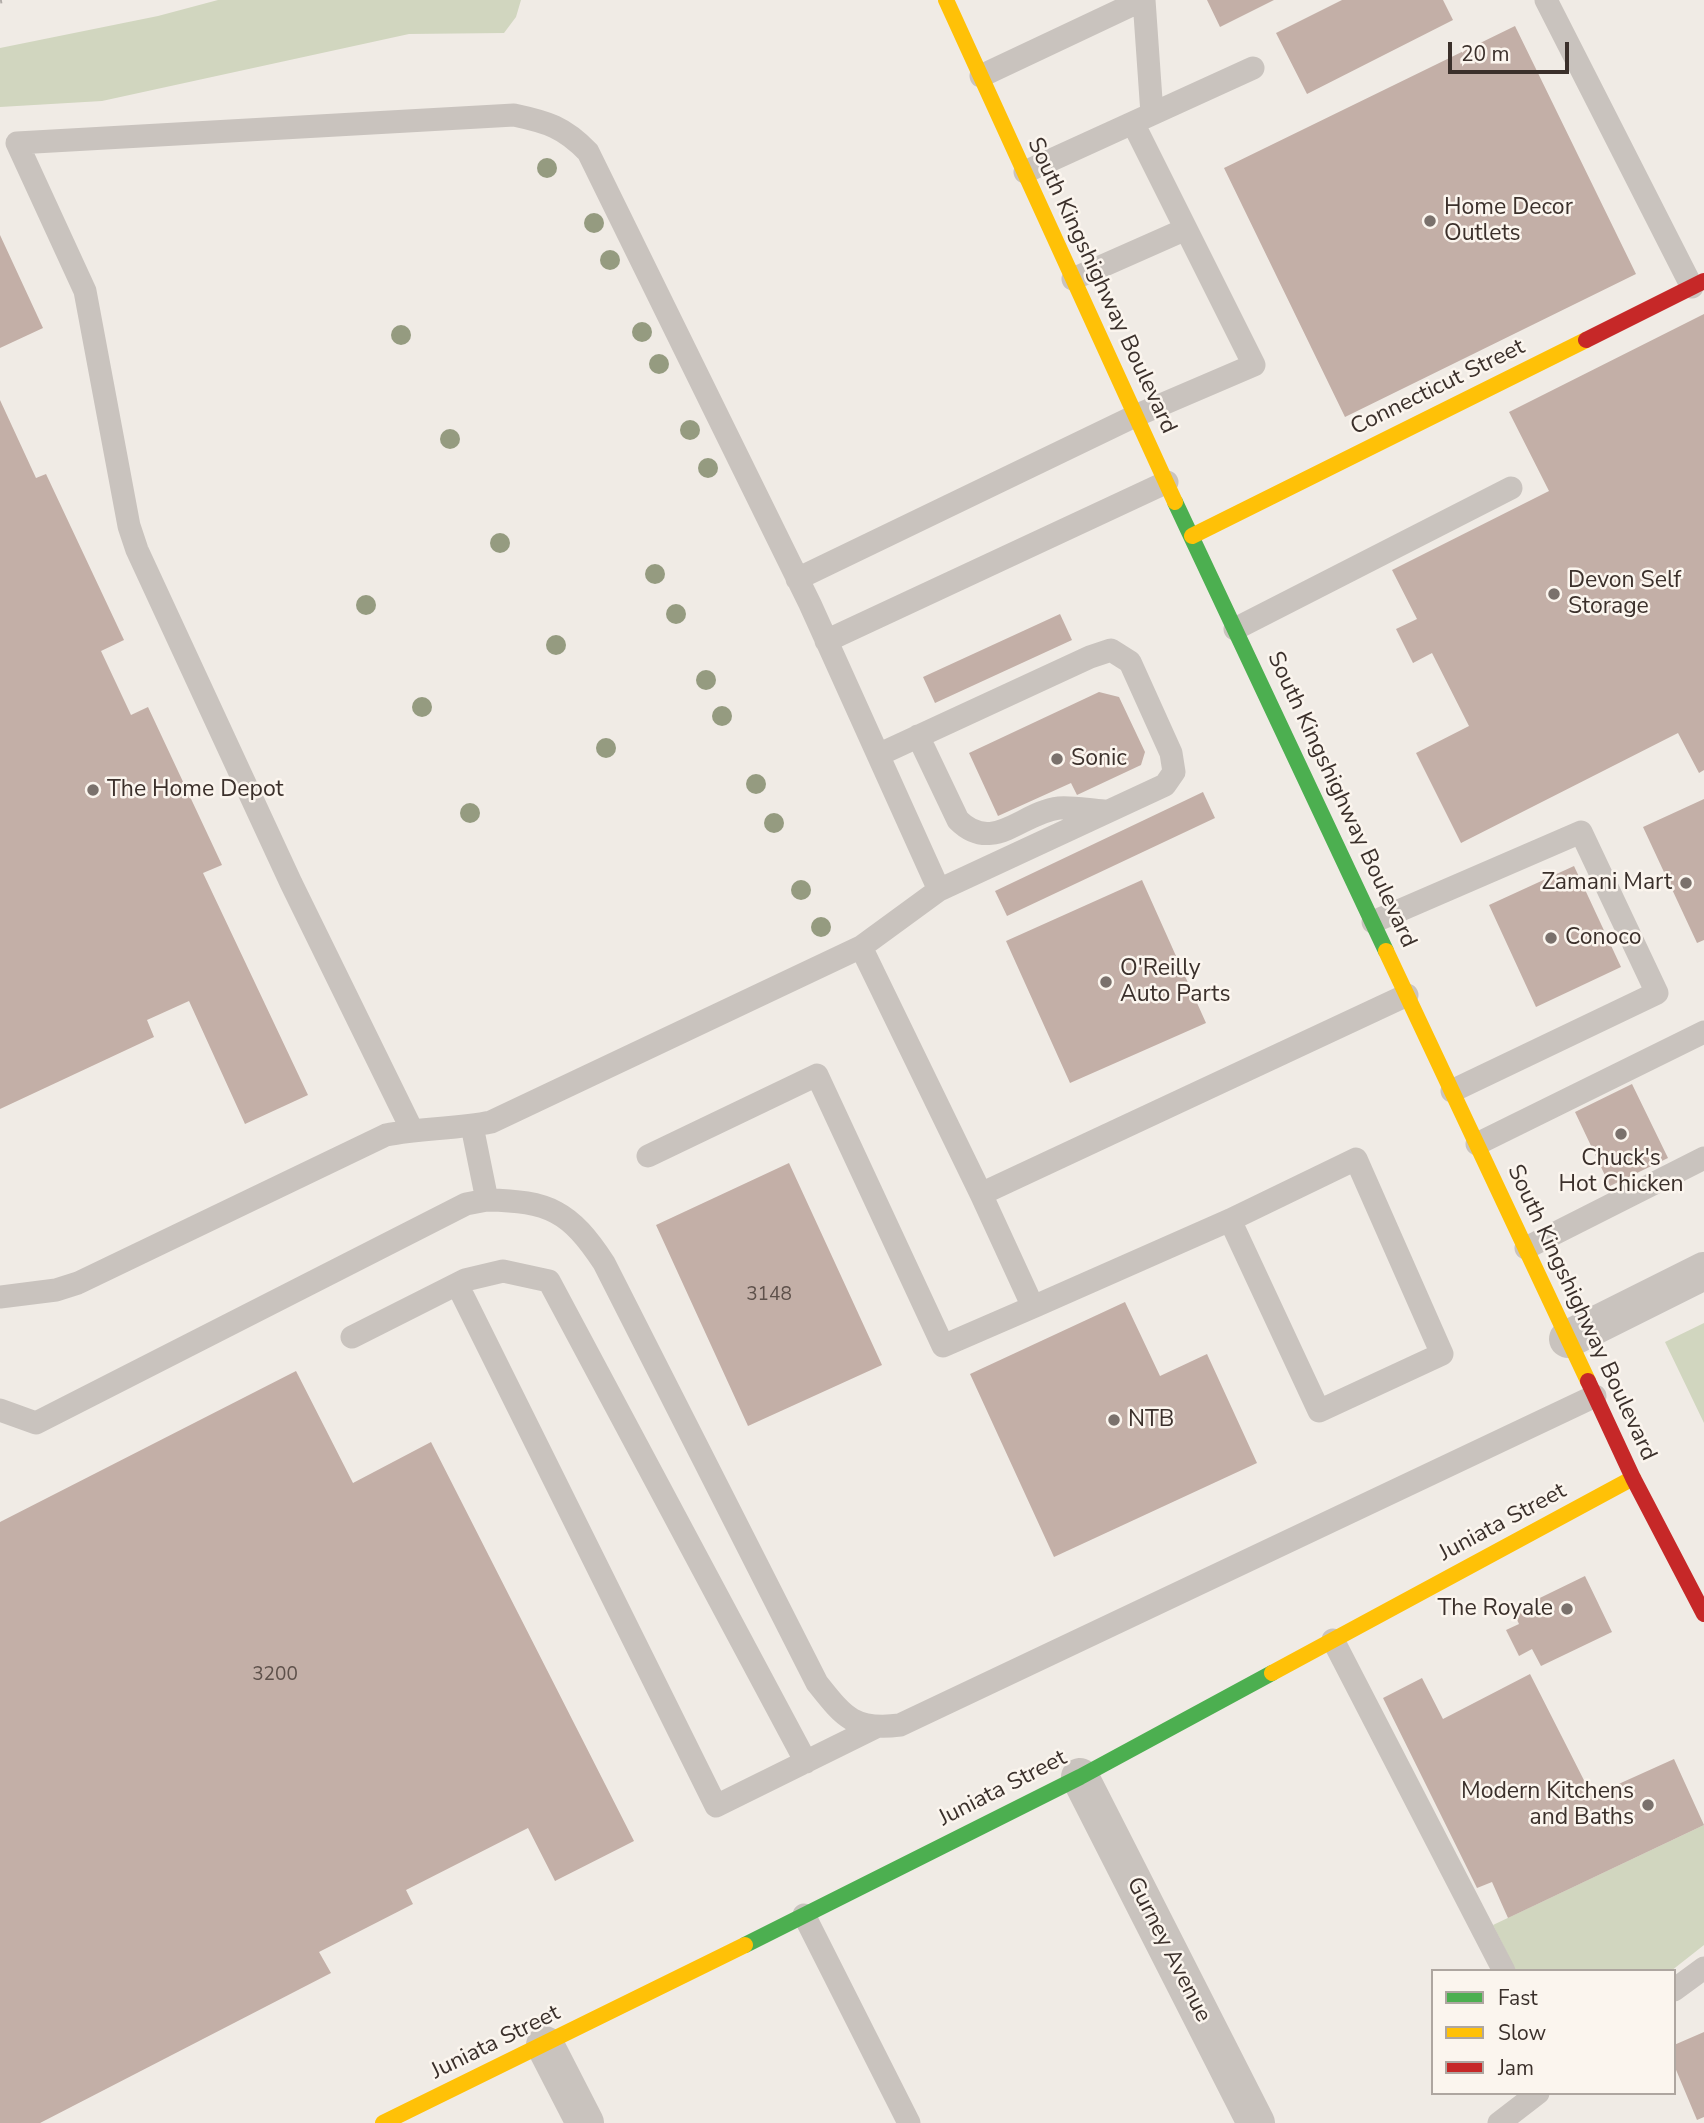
<!DOCTYPE html>
<html>
<head>
<meta charset="utf-8">
<style>
	body { margin:0 }
	#map { position:relative; width:1704px; height:2123px; overflow:hidden; background:#f0ebe5; font-family:"Nunito Sans",sans-serif }
	canvas { display:block }
	.legend { position:absolute; left:1431px; top:1969px; width:245px; height:126px; box-sizing:border-box; background:#fbf5ee; border:2px solid #aea6a0; margin:0; padding:9px 12px; list-style:none; font-size:21px; color:#3b302b }
	.legend li { display:flex; align-items:center; gap:14px; height:35px }
	.legend b { width:35px; border:2px solid #aea6a0 }
	.scale { position:absolute; left:1448px; top:42px; width:121px; height:32px; box-sizing:border-box; border:4px solid #3b302b; border-top:0; padding-left:9px; font-size:21px; line-height:24px; white-space:nowrap; color:#3b302b; -webkit-text-stroke:5px #fbf5ee; paint-order:stroke }
</style>
</head>
<body>
<div id="map">
<canvas width="1704" height="2123"></canvas>
<ul class="legend">
<li><b style="height:9px;background:#4caf50"></b>Fast</li>
<li><b style="height:9px;background:#ffc107"></b>Slow</li>
<li><b style="height:9px;background:#c62828"></b>Jam</li>
</ul>
<div class="scale">20 m</div>
</div>
<script>
const g = document.querySelector('canvas').getContext('2d');
g.lineJoin = 'round';
function fill(path, color) {
  g.fillStyle = color;
  g.fill(path, 'evenodd');
}
function trace(path, color, width, dash) {
  g.strokeStyle = color;
  g.lineWidth = width;
  g.lineCap = dash ? 'butt' : 'round';
  g.setLineDash(dash || []);
  g.stroke(path);
}
function label(font, color, halo, rows, align = 'center') {
  g.font = font + ' "Nunito Sans",sans-serif';
  g.lineWidth = 5;
  g.setLineDash([]);
  g.textBaseline = 'middle';
  g.strokeStyle = halo;
  g.fillStyle = color;
  for (const [text, x, y, turn = 0] of rows) {
    g.save();
    g.translate(x, y);
    g.rotate((+turn || 0) * Math.PI / 180);
    g.textAlign = isNaN(turn) ? turn : align;
    if (halo) g.strokeText(text, 0, 0);
    g.fillText(text, 0, 0);
    g.restore();
  }
}
fill(new Path2D(`
	M218 0H521L516 17 504 33 409 34 102 101 0 107V48L158 16Z
	M1704 1323V1423L1665 1342Z
	M1704 1825V1945L1671 1971H1516L1493 1925Z`), '#d1d6bf');
fill(new Path2D(`
	M1207 0H1274L1220 27Z
	M1342 0H1443L1453 20 1307 94 1276 33Z
	M1515 26 1636 274 1345 417 1224 168Z
	M0 235 43 328 0 348Z
	M1704 314V770L1699 773 1678 733 1461 843 1416 753 1469 726 1432 653 1413 663 1396 629 1417 619 1392 570 1549 491 1509 412Z
	M0 400 36 478 46 474 124 640 101 651 131 715 148 707 222 865 203 873 308 1095 245 1124 189 1001 147 1020 154 1037 0 1109Z
	M1060 614 1072 640 935 703 923 677Z
	M1099 692 1119 697 1145 752 1141 765 1077 795 1071 783 998 816 969 753Z
	M1203 792 1215 818 1007 916 995 891Z
	M1704 799V940L1697 943 1643 827Z
	M1574 866 1621 967 1536 1007 1489 905Z
	M1142 880 1206 1023 1070 1083 1006 941Z
	M1632 1084 1668 1158 1610 1186 1575 1112Z
	M789 1163 882 1365 748 1426 656 1225Z
	M1125 1302 1160 1376 1207 1354 1257 1463 1054 1557 970 1374Z
	M296 1371 353 1483 431 1442 634 1841 555 1881 528 1828 406 1890 413 1904 319 1952 331 1973 40 2123H0V1522Z
	M1585 1576 1612 1632 1541 1666 1532 1649 1519 1656 1506 1630 1519 1624 1513 1611Z
	M1530 1674 1592 1796 1674 1759 1704 1825 1508 1918 1492 1882 1477 1888 1383 1698 1422 1678 1443 1719Z
	M1704 2032V2117L1697 2120 1674 2065V2045Z`), '#c3afa7');
trace(new Path2D(`
	M1144 0 1152 114
	M1546 0 1692 287
	M981 76 1142 0
	M1025 172 1253 68
	M1073 279 1186 229
	M797 579 1135 416 1254 365 1133 123
	M1235 629 1511 488
	M826 641 1167 482
	M918 736 958 820C993 855 1022 812 1059 808 1073 807 1089 810 1104 811
	M878 755 1090 657 1111 650 1130 662 1171 753 1174 772 1165 785 939 890
	M1373 922 1581 832 1657 993 1452 1091
	M861 947 981 1194 1407 995
	M472 1126 487 1200C549 1201 570 1211 604 1263L817 1683C844 1717 854 1731 900 1725L1595 1396
	M1477 1144 1704 1032
	M648 1156 817 1075 943 1346 1033 1307
	M981 1194 1033 1307 1230 1220 1356 1159 1442 1354 1319 1411 1230 1220
	M1526 1248 1704 1158
	M457 1284 716 1806 874 1728
	M0 1297 56 1290 78 1283 386 1135C421 1128 457 1129 491 1122L861 947 939 890 810 604 588 152C564 127 547 122 514 115L17 143 85 291 129 526 137 550 291 883 412 1130
	M352 1337 465 1280 503 1271 549 1281 806 1762
	M0 1410 36 1423 466 1204 487 1200
	M1333 1640 1504 1971
	M804 1915 909 2123
	M1674 1990 1704 1968
	M1499 2123 1538 2093`), '#c9c3be', 23);
trace(new Path2D(`
	M1568 1339 1704 1271
	M1080 1777 1256 2123
	M545 2045 585 2123`), '#c9c3be', 38);
trace(new Path2D(`
	M1175 502 1386 951
	M745 1945 1080 1777 1272 1673`), '#4caf50', 16);
trace(new Path2D(`
	M946 0 1175 502
	M1192 536 1586 340
	M1386 951 1588 1381
	M1272 1673 1633 1478
	M383 2123 745 1945`), '#ffc107', 16);
trace(new Path2D(`
	M1586 340 1704 281
	M1588 1381 1633 1478 1704 1614`), '#c62828', 16);
trace(new Path2D(`
	M0 1 6 0`), '#b1aca8', 5, [2, 5]);
g.fillStyle = '#959b80';
for (const [x, y] of [
	[547,168],
	[594,223],
	[610,260],
	[642,332],
	[401,335],
	[659,364],
	[690,430],
	[450,439],
	[708,468],
	[500,543],
	[655,574],
	[366,605],
	[676,614],
	[556,645],
	[706,680],
	[422,707],
	[722,716],
	[606,748],
	[756,784],
	[470,813],
	[774,823],
	[801,890],
	[821,927]
]) {
  g.beginPath();
  g.arc(x, y, 10, 0, 2 * Math.PI);
  g.fill();
}
for (const [x, y, r, color] of [
	[1430,221,7,"#7a716c"],
	[1554,594,7,"#7a716c"],
	[1057,759,7,"#7a716c"],
	[93,790,7,"#7a716c"],
	[1686,883,7,"#7a716c"],
	[1551,938,7,"#7a716c"],
	[1106,982,7,"#7a716c"],
	[1621,1134,7,"#7a716c"],
	[1114,1420,7,"#7a716c"],
	[1567,1609,7,"#7a716c"],
	[1648,1805,7,"#7a716c"]
]) {
  const dot = new Path2D();
  dot.arc(x, y, r, 0, 2 * Math.PI);
  g.fillStyle = color;
  g.fill(dot);
  trace(dot, '#fbf5ee', 2.5);
}
label('19px', '#5d504a', null, [
	["3148",769,1295],
	["3200",275,1675]
]);
label('23px', '#3b302b', '#fbf5ee', [
	["Home Decor",1444,208],
	["Outlets",1444,234],
	["Devon Self",1568,581],
	["Storage",1568,607],
	["Sonic",1071,759],
	["The Home Depot",107,790],
	["Zamani Mart",1672,883,"right"],
	["Conoco",1565,938],
	["O'Reilly",1120,969],
	["Auto Parts",1120,995],
	["Chuck's",1621,1159,"center"],
	["Hot Chicken",1621,1185,"center"],
	["NTB",1128,1420],
	["The Royale",1553,1609,"right"],
	["Modern Kitchens",1634,1792,"right"],
	["and Baths",1634,1818,"right"]
], 'left');
label('23px', '#3b302b', '#fbf5ee', [
	["South Kingshighway Boulevard",1101,286,65],
	["Connecticut Street",1438,388,-26],
	["South Kingshighway Boulevard",1341,800,65],
	["South Kingshighway Boulevard",1581,1313,65],
	["Juniata Street",1503,1523,-28],
	["Juniata Street",1003,1789,-27],
	["Gurney Avenue",1168,1950,63],
	["Juniata Street",496,2043,-26]
]);
</script>
</body>
</html>
